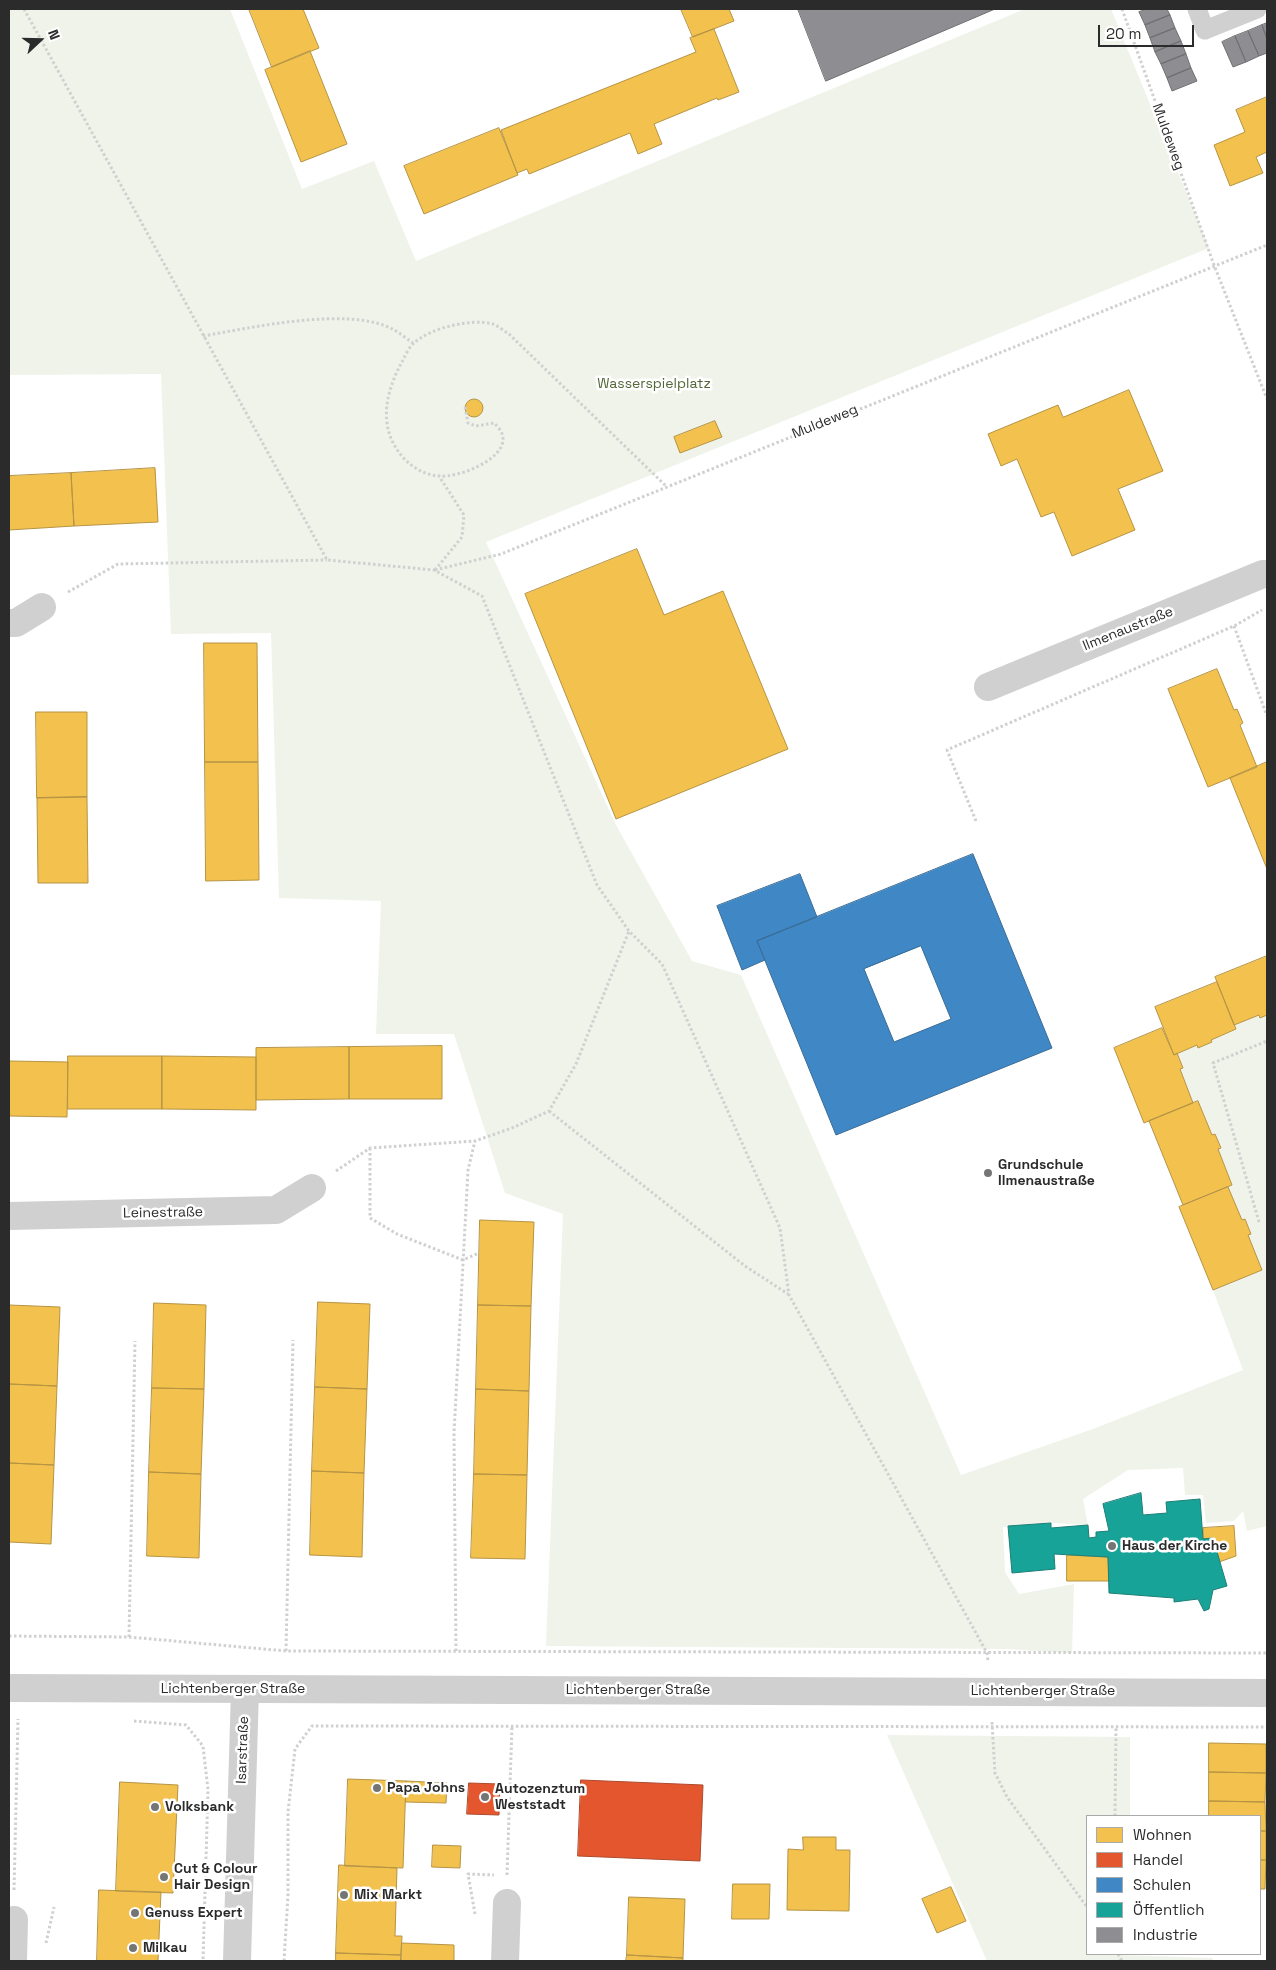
<!DOCTYPE html>
<html>
<head>
<meta charset="utf-8">
<style>
	body { margin:0 }
	#map { position:relative; width:1276px; height:1970px; overflow:hidden; background:#fff; font-family:"Space Grotesk",sans-serif }
	canvas { display:block }
	.frame { position:absolute; inset:0; border:10px solid #2b2b2b; pointer-events:none }
	.legend { position:absolute; left:1086px; top:1815px; width:175px; height:140px; box-sizing:border-box; background:#fff; border:1px solid #aaa; margin:0; padding:6px 9px; list-style:none; font-size:15px; color:#2b2b2b }
	.legend li { display:flex; align-items:center; gap:10px; height:25px }
	.legend b { width:25px; border:1px solid #aaa }
	.north { position:absolute; left:15px; top:15px; width:50px; height:50px; -webkit-text-stroke:4px #fff; paint-order:stroke; rotate:69deg; font-size:14px; font-weight:700; line-height:20px; text-align:center; color:#2b2b2b }
	.north::after { content:''; display:block; margin:auto; width:18px; height:22px; background:#2b2b2b; clip-path:polygon(50% 0,100% 100%,50% 72%,0 100%) }
	.scale { position:absolute; left:1098px; top:25px; width:96px; height:22px; box-sizing:border-box; border:2px solid #2b2b2b; border-top:0; padding-left:6px; font-size:15px; line-height:18px; white-space:nowrap; color:#2b2b2b; -webkit-text-stroke:4px #fff; paint-order:stroke }
</style>
</head>
<body>
<div id="map">
<canvas width="1276" height="1970"></canvas>
<div class="frame"></div>
<ul class="legend">
<li><b style="height:14px;background:#f2c14e"></b>Wohnen</li>
<li><b style="height:14px;background:#e4572e"></b>Handel</li>
<li><b style="height:14px;background:#3f88c5"></b>Schulen</li>
<li><b style="height:14px;background:#17a398"></b>Öffentlich</li>
<li><b style="height:14px;background:#8d8d92"></b>Industrie</li>
</ul>
<div class="north">N</div>
<div class="scale">20 m</div>
</div>
<script>
const g = document.querySelector('canvas').getContext('2d');
g.lineJoin = 'round';
function fill(path, color) {
  g.fillStyle = color;
  g.fill(path, 'evenodd');
}
function trace(path, color, width, dash) {
  g.strokeStyle = color;
  g.lineWidth = width;
  g.lineCap = dash ? 'butt' : 'round';
  g.setLineDash(dash || []);
  g.stroke(path);
}
function label(font, color, halo, rows, align = 'center') {
  g.font = font + ' "Space Grotesk",sans-serif';
  g.lineWidth = 5;
  g.setLineDash([]);
  g.textBaseline = 'middle';
  g.strokeStyle = halo;
  g.fillStyle = color;
  for (const [text, x, y, turn = 0] of rows) {
    g.save();
    g.translate(x, y);
    g.rotate((+turn || 0) * Math.PI / 180);
    g.textAlign = isNaN(turn) ? turn : align;
    if (halo) g.strokeText(text, 0, 0);
    g.fillText(text, 0, 0);
    g.restore();
  }
}
fill(new Path2D(`
	M9 9H230L302 189 374 161 416 261 1025 9H1111L1209 248 486 542 616 825 692 961 741 975 961 1475 1093 1429 1243 1370 1213 1290 1262 1270 1248 1235 1251 1233 1245 1219 1242 1220 1228 1187 1232 1185 1218 1149 1221 1148 1215 1134 1212 1135 1198 1101 1193 1103 1180 1069 1183 1068 1177 1053 1197 1045 1198 1048 1212 1042 1211 1040 1236 1029 1234 1025 1259 1015 1260 1017 1267 1015V1526L1247 1531 1243 1511 1234 1521 1206 1523 1203 1495H1185L1183 1468 1128 1470 1083 1499 1088 1525 1051 1523 1003 1527 1005 1572 1019 1594 1074 1584 1072 1653 1007 1649 546 1646 563 1214 505 1193 454 1034H376L381 901 279 898 271 633 171 634 161 374 9 375Z
	M887 1735 1130 1737V1816H1087V1954L1212 1958 1214 1961H987Z`), '#f0f3ea');
const homes = new Path2D(`
	M249 9H303L319 48 272 67Z
	M681 9H729L734 21 693 37Z
	M714 29 739 92 718 100 717 98 654 124 662 144 638 154 630 133 529 174 527 169 517 173 501 130 696 52 690 38Z
	M310 51 347 144 301 162 265 70Z
	M1267 97V152L1256 157 1263 173 1230 186 1214 145 1245 132 1236 110Z
	M499 128 518 175 424 214 404 166Z
	M1129 390 1163 471 1118 489 1135 530 1072 556 1054 512 1041 517 1017 459 1001 466 988 434 1058 405 1063 417Z
	M465 408a9 9 0 1 1 18 0a9 9 0 1 1-18 0Z
	M715 421 722 437 680 453 674 437Z
	M155 468 158 522 74 526 71 473Z
	M71 473 74 526 9 530V476Z
	M637 549 664 615 723 591 788 749 616 819 525 594Z
	M204 643H257L258 762H205Z
	M1217 669 1234 710 1237 709 1243 723 1240 725 1257 767 1208 787 1168 689Z
	M36 712H87V797L37 798Z
	M205 762H258L259 880 206 881Z
	M1267 762V869L1230 778Z
	M87 797 88 883H38L37 798Z
	M1267 956V1015L1260 1018 1259 1015 1234 1025 1215 977Z
	M1217 982 1236 1029 1211 1040 1212 1042 1198 1048 1197 1045 1174 1055 1155 1007Z
	M1162 1028 1174 1055 1177 1053 1183 1068 1180 1069 1193 1103 1144 1123 1114 1048Z
	M442 1046V1099H349V1047Z
	M349 1047V1099L256 1100V1048Z
	M68 1056H162V1109H68Z
	M162 1056 256 1057V1110L162 1109Z
	M9 1061 68 1062 67 1117 9 1116Z
	M1198 1101 1212 1135 1215 1134 1221 1148 1218 1149 1232 1185 1183 1205 1149 1121Z
	M1228 1187 1242 1220 1245 1219 1251 1234 1248 1235 1262 1270 1213 1290 1179 1207Z
	M480 1220 534 1222 531 1306 478 1305Z
	M318 1302 370 1304 367 1389 315 1387Z
	M154 1303 206 1305 204 1389 152 1388Z
	M9 1305 60 1307 57 1386 9 1384Z
	M478 1305 531 1306 529 1391 476 1389Z
	M9 1384 57 1386 54 1465 9 1463Z
	M315 1387 367 1389 364 1473 312 1471Z
	M152 1388 204 1389 201 1474 149 1472Z
	M476 1389 529 1391 527 1475 474 1474Z
	M9 1463 54 1465 51 1544 9 1542Z
	M312 1471 364 1473 362 1557 310 1555Z
	M149 1472 201 1474 199 1558 147 1556Z
	M474 1474 527 1475 525 1559 471 1558Z
	M1234 1526 1236 1556 1219 1562 1213 1538 1203 1539V1528Z
	M1067 1555 1108 1557 1109 1581H1067Z
	M1209 1743 1266 1744V1773L1209 1772Z
	M1209 1772 1266 1773 1265 1802 1209 1801Z
	M348 1779 406 1781 403 1868 345 1866Z
	M406 1781 447 1783 446 1803 406 1802Z
	M120 1782 178 1785 173 1893 116 1891Z
	M1209 1801 1265 1802 1266 1831H1260V1816H1209Z
	M1260 1831H1266V1860H1260Z
	M803 1837H836V1850H850L849 1911 787 1910 788 1849 803 1850Z
	M433 1845 461 1846 460 1868 432 1867Z
	M1260 1860H1266L1265 1889H1260Z
	M339 1865 397 1868 395 1936H402L401 1955 336 1953Z
	M733 1884H770L769 1919H732Z
	M951 1887 966 1921 937 1933 922 1899Z
	M99 1890 161 1892 158 1961H97Z
	M629 1897 685 1899 683 1958 627 1955Z
	M402 1943 454 1945V1961H401Z
	M336 1953 401 1955V1961H336Z
	M627 1955 683 1958V1961H626Z`);
fill(homes, '#f2c14e');
trace(homes, '#b69444', 1);
const shops = new Path2D(`
	M581 1780 703 1785 700 1861 578 1856Z
	M469 1783 500 1784 499 1815 467 1814Z`);
fill(shops, '#e4572e');
trace(shops, '#ac4a2d', 1);
const schools = new Path2D(`
	M973 854 1052 1048 836 1135 757 941ZM921 946 951 1019 894 1042 864 969Z
	M800 874 817 917 757 941 765 960 742 970 717 906Z`);
fill(schools, '#3f88c5');
trace(schools, '#396c97', 1);
const public = new Path2D(`
	M1141 1493 1143 1515 1167 1513 1166 1502 1200 1499 1203 1539 1213 1538 1227 1586 1213 1590 1209 1609 1204 1611 1198 1599 1174 1602V1598L1109 1593 1108 1557 1054 1554 1055 1569 1012 1573 1008 1526 1051 1523V1528L1088 1525 1089 1538 1096 1537V1532L1109 1531 1103 1504Z`);
fill(public, '#17a398');
trace(public, '#1d7f77', 1);
const industry = new Path2D(`
	M798 9H995L826 81Z
	M1148 9H1167L1170 15 1145 25 1139 12Z
	M1170 15 1175 28 1150 38 1145 25Z
	M1267 23V39L1262 25Z
	M1262 25 1267 39V53L1259 56 1248 31Z
	M1175 28 1181 41 1155 52 1150 38Z
	M1248 31 1259 56 1246 62 1235 36Z
	M1235 36 1246 62 1233 67 1222 42Z
	M1181 41 1186 54 1161 64 1155 52Z
	M1186 54 1191 68 1167 78 1161 64Z
	M1191 68 1197 81 1172 91 1167 78Z`);
fill(industry, '#8d8d92');
trace(industry, '#707073', 1);
trace(new Path2D(`
	M24 9 327 560 434 570 482 596 597 885 629 931 662 964 780 1228 789 1295 987 1653 988 1661
	M1122 9 1214 265 1267 399
	M203 336C250 328 351 305 394 330 400 333 407 339 413 343
	M465 407 468 423 476 426 494 423C498 427 503 432 503 439 503 461 457 478 439 476 422 475 407 464 398 451 378 423 387 389 402 362 405 356 409 347 414 343 430 328 472 318 493 324 498 326 504 331 509 334L666 486
	M435 570 501 554 1267 245
	M435 570 462 537 464 515 439 476
	M68 592 118 564 327 560
	M1234 626 1267 716
	M976 821 947 750 1234 626 1262 610
	M549 1111 745 1266 788 1294
	M370 1148V1218L397 1234 463 1260 479 1253
	M336 1171 370 1148 475 1141 512 1128 549 1111 576 1064 629 931
	M1259 1222 1213 1063 1267 1041
	M9 1636 129 1637 286 1651 1267 1653
	M129 1637 135 1341
	M286 1651 293 1340
	M456 1651 454 1433 468 1170 475 1141
	M134 1721 186 1725 203 1746 208 1790 203 1961
	M992 1722 995 1773 1007 1797 1087 1907
	M1115 1816 1116 1728
	M507 1875 512 1726
	M14 1890 18 1719
	M475 1914 468 1874 494 1875
	M46 1943 54 1907
	M1118 1954 1122 1961
	M284 1961 288 1895V1812L295 1749 312 1726 1267 1727`), '#d0d0d0', 3, [2.5, 2.5]);
trace(new Path2D(`
	M1197 9 1205 30 1257 9`), '#d0d0d0', 19);
trace(new Path2D(`
	M9 623H16L42 607
	M988 687 1263 574H1267
	M9 1216 276 1210 312 1188
	M13 1961 14 1920
	M237 1961 245 1689
	M505 1961 507 1903`), '#d0d0d0', 28);
trace(new Path2D(`
	M9 1688 1267 1693`), '#d0d0d0', 28);
for (const [x, y, r, color] of [
	[988,1173,5,"#757575"],
	[1112,1546,5,"#757575"],
	[377,1788,5,"#757575"],
	[485,1797,5,"#757575"],
	[155,1807,5,"#757575"],
	[164,1877,5,"#757575"],
	[344,1895,5,"#757575"],
	[135,1913,5,"#757575"],
	[133,1948,5,"#757575"]
]) {
  const dot = new Path2D();
  dot.arc(x, y, r, 0, 2 * Math.PI);
  g.fillStyle = color;
  g.fill(dot);
  trace(dot, '#fff', 2);
}
label('14px', '#2b2b2b', '#fff', [
	["Muldeweg",1168,137,70],
	["Muldeweg",825,422,-22],
	["Ilmenaustraße",1128,629,-22],
	["Leinestraße",163,1213,-1],
	["Lichtenberger Straße",233,1689],
	["Lichtenberger Straße",638,1690],
	["Lichtenberger Straße",1043,1691],
	["Isarstraße",243,1750,-88]
]);
label('14px', '#546738', '#fff', [
	["Wasserspielplatz",654,384]
]);
label('bold 14px', '#2b2b2b', '#fff', [
	["Grundschule",998,1165],
	["Ilmenaustraße",998,1181],
	["Haus der Kirche",1122,1546],
	["Papa Johns",387,1788],
	["Autozenztum",495,1789],
	["Weststadt",495,1805],
	["Volksbank",165,1807],
	["Cut & Colour",174,1869],
	["Hair Design",174,1885],
	["Mix Markt",354,1895],
	["Genuss Expert",145,1913],
	["Milkau",143,1948]
], 'left');
</script>
</body>
</html>
